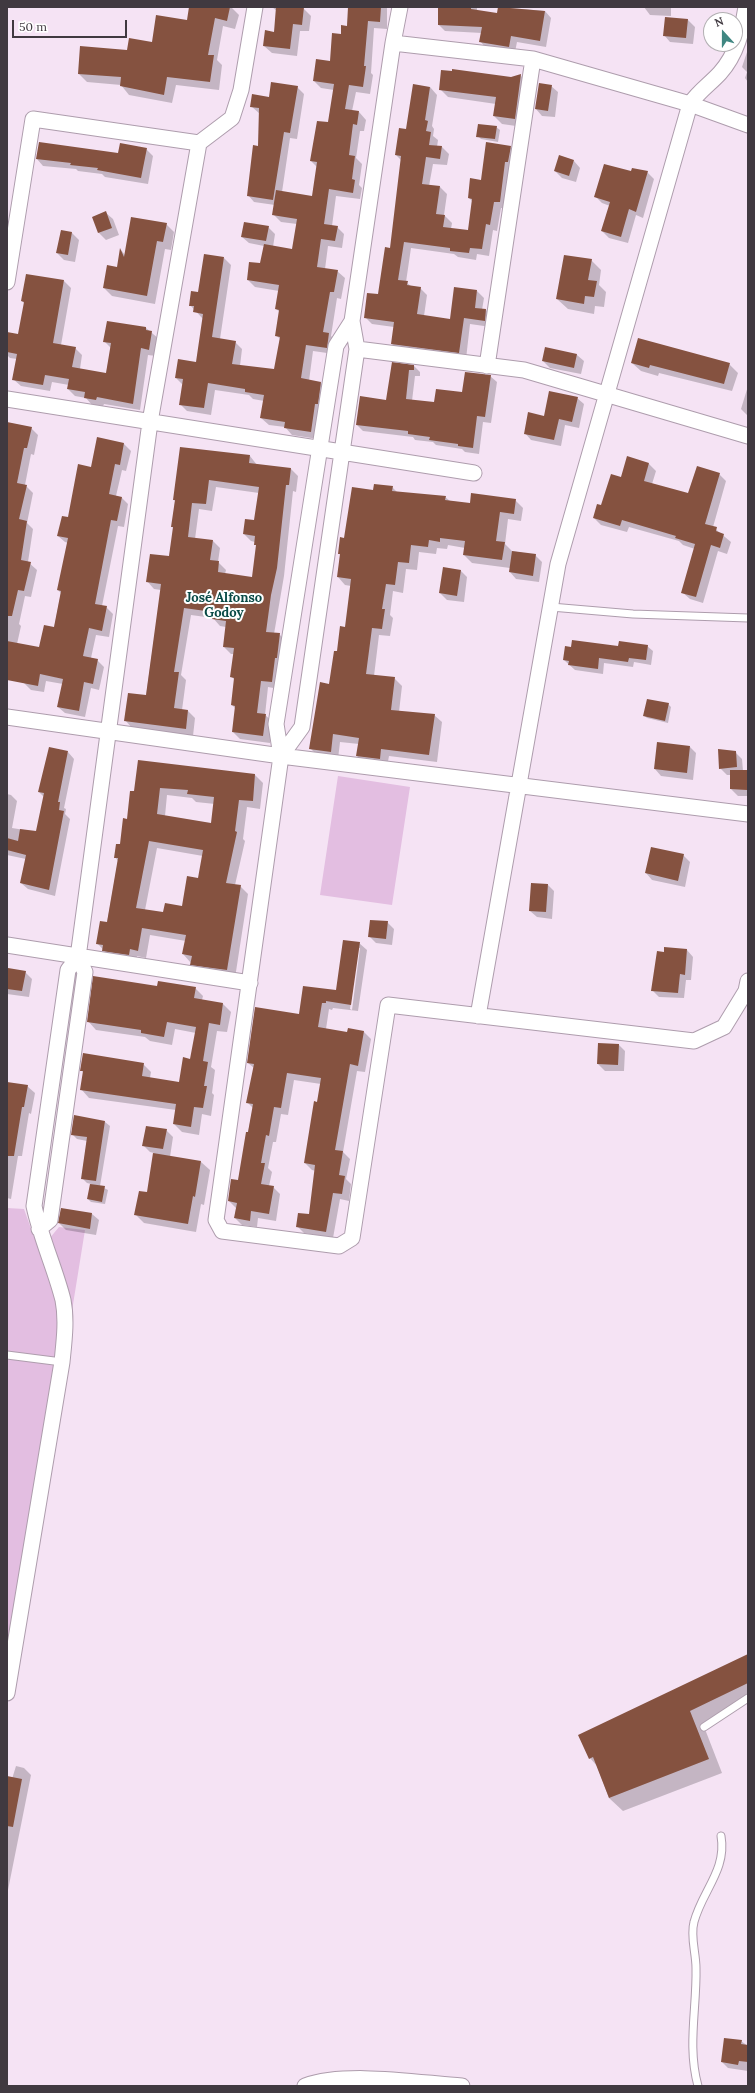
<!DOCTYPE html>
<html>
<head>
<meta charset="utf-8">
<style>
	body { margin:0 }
	#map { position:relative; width:755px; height:2093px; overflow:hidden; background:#f5e3f4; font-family:Lora,serif }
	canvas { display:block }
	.frame { position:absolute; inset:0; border:8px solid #403940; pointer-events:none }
	.north { position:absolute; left:703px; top:12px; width:40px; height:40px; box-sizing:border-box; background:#fff; border:1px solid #b3b0b3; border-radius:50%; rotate:339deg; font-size:11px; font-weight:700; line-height:16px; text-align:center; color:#403940 }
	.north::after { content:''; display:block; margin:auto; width:14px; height:18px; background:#408782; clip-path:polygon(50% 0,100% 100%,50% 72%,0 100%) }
	.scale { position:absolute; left:12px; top:20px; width:115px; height:18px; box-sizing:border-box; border:2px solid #403940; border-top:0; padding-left:5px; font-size:12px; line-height:14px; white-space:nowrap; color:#403940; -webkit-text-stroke:3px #fff; paint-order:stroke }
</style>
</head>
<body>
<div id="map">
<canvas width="755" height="2093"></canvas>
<div class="frame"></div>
<div class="north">N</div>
<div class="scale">50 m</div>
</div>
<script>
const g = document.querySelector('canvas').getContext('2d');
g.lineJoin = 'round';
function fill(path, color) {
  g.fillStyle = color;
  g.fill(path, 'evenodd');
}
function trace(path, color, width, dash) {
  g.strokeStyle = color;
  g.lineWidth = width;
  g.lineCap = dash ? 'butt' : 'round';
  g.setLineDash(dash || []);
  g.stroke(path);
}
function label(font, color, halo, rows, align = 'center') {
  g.font = font + ' Lora,serif';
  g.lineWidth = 4;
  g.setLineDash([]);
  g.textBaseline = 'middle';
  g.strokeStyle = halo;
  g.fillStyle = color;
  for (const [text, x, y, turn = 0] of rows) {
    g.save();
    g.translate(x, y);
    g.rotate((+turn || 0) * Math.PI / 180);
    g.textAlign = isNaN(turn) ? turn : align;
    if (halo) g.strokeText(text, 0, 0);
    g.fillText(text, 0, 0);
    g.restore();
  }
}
fill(new Path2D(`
	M338 776 410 787 392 905 320 895Z
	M7 1208 24 1209 34 1237 49 1239 59 1227 85 1230 11 1689 7 1688Z`), '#e3bee1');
fill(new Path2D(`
	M190 7H231L239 15 235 29 223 26 217 60 222 65 219 90 176 85 172 103 129 95 121 85 87 82 79 74 127 51 152 44 188 21Z
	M272 7 303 8 311 16 309 31H300L297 56 272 53 264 46 275 33 277 11Z
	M349 7H387V29L374 28 371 73 373 75 370 94 356 92 352 111 359 112 366 120 364 131H360L356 158 362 164 359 185 362 188 360 199 336 196 332 226 337 227 344 234 342 248 328 246 325 269 337 271 345 278 341 299 337 298 331 336 336 341 334 354 313 351 309 381 321 383 328 390 318 439 292 435 285 427 269 425 261 418 264 401 253 399 249 395 215 390 211 415 187 411 180 404 183 385 176 378 197 363 203 319 190 305 224 258 231 265 220 339 235 342 242 349 240 366 275 371 280 339 276 335 280 312 276 309 279 291 255 287 248 280 261 265 264 246 249 243 242 237 268 227 275 234 273 247 293 250 297 224 281 222 274 215 275 205 254 202 248 195 259 147 260 114 251 106 297 87 304 94 297 139 290 138 282 192 313 197 317 167 311 161 328 124 334 90 321 88 314 81 331 62 342 35 347 27Z
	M430 7H477V11L498 15 499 7 545 11 551 18 546 47 517 42 515 52 486 48 480 41 482 33 445 31 439 25V8Z
	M644 7H671V16L650 15Z
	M666 18 688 20 695 27 693 44 670 42 664 35Z
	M748 49V82L745 78 747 72 742 67Z
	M520 75 528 83 523 127 502 124 494 116 496 104 448 97 440 89 511 78Z
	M551 86 558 92 555 117 542 116 536 109Z
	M430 87 437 95 432 126 434 129 433 136 438 140 437 147H442L449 154 447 165 433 164 429 186 440 187 447 194 444 215 452 223 451 229 468 232 473 202 469 198 510 147 517 154 506 209 501 208 497 231 493 230 489 256 477 254 476 260 458 257 454 254 411 248 406 282 412 287 420 288 427 295 424 316 451 320 477 291 484 298 482 310H486L493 317 491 327 470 324 466 359 399 351 392 344 394 327 372 324 365 317 379 295 391 249 402 161 396 155Z
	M496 127 500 130 498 142 481 139 478 136Z
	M146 149 153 156 148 184 105 177 102 174 78 171 76 169 43 166 37 159 119 154Z
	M574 161 580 168 576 182 562 178 555 171Z
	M632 172H647L654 179 643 218 636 215 628 243 609 238 602 231 610 206 602 203 595 196Z
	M106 213 113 219 119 235 106 240 99 233 93 217Z
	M166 224 174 232 171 250 165 249 155 304 112 296 104 288 118 268 121 250 125 255Z
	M61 231 72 233 79 240 75 262 64 260 57 253Z
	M591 260 601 270 599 285 606 292 604 307 595 306 594 314 568 309 557 299Z
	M64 281 71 288 61 345 75 348 82 355 80 369 106 374 111 348 104 341 146 328 159 339 156 356 148 355 140 410 104 404 103 406 92 405 86 398 75 396 68 389 69 385 52 382 50 391 21 386 13 379 17 359 10 358 7 355V333L19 336 25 304 22 301Z
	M546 348 577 355 584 361 581 374 550 368 543 361Z
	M632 363 729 364 738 373 732 391 659 373 658 376 641 371Z
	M392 364 414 366 420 372V376H415L412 401 435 404 463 394 490 376 497 382 491 423 483 422 479 454 465 452 462 449 436 445 433 442 415 440 413 437 363 431 357 425 387 401Z
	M748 386V416L741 409Z
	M577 398 584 404 579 428 565 425 561 446 531 440 525 433 545 417Z
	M31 428 38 435 34 455 31 454 25 485 33 493 27 523 33 529 28 562 37 570 31 597 25 596 19 624 21 626 17 644 40 649 54 628 61 593 58 590 68 543 65 542 58 536 69 518 92 468 98 439 124 444 131 451 126 471 122 470 116 496 122 498 128 504 124 527 118 526 102 606 106 607 113 614 109 637 96 635 91 658 97 660 104 667 99 690 91 688 85 717 65 713 58 707 63 684 46 681 44 692 31 690 24 683 7 673V430Z
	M250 456 257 465 291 469 298 476 296 492 293 491 284 576 274 634H279L286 641 279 689 268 687 265 715 273 722 270 743 240 739 233 732 236 709 232 705 235 680 232 677 234 654H231L224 647 226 627 220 626 213 618 191 615 181 675 186 680 182 710 188 711 195 718 193 736 132 728 125 720 146 696 161 590 154 589 147 581 169 557 174 528 172 527 175 501 174 500ZM216 487 259 493 255 521 244 534 251 541 255 542 257 547 253 578 225 574 226 570 218 562 220 548 213 541 195 539 199 509 212 511Z
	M628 458 649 464 656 471 652 484 689 494 719 474 726 481 713 527 731 542 727 554 718 551 703 603 690 599 682 592 695 549 683 545 679 541 629 527 627 532 601 525 594 518 597 505 602 506 621 478Z
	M392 487 398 493 445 497 450 501 471 504 515 500 523 508 521 521 508 519 505 544 512 551 535 555 542 562 539 582 516 579 510 572V568L472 563 464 555 465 548 448 545 447 549 437 548 436 554 419 552 417 570 406 569 403 593 393 591 390 615 393 618 390 636 379 635 374 676 394 678 402 686 399 712 434 715 442 722 437 762 389 756 387 767 365 764 357 756 359 744 340 742 338 759 318 756 310 748 346 628 351 586 345 585 338 577 340 555 339 553 374 491Z
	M460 570 467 577 464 602 447 600 440 593Z
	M647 646 653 651 651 665 634 662 633 667 604 663 603 674 575 670 564 660 619 647Z
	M668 704 671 707 668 723 647 718 644 715Z
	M690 747 696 753 693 780 661 776 655 769Z
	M68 752 74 759 64 808 66 809 65 814 70 819 55 896 28 889 21 883 26 859 7 855V794L11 795 17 801 12 828 37 832 44 797 39 792Z
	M735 752 742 759 743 771 748 773V796H738L731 789V775H727L720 768Z
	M139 761 255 775 263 783 260 809 247 807 243 839 245 841 235 885 240 886 248 894 235 978 199 972 183 954 186 941 150 935 146 958 137 956 136 962 111 958 97 943 107 923 118 861 115 857 121 845 135 792ZM167 795 192 798 196 802 215 804 212 824 165 816ZM157 848 203 856 199 879 183 907 164 913 145 910Z
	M683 855 690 862 685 887 652 880 646 873Z
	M548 885 554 891 552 919 537 917 530 911Z
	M387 922 394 929 392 945 376 943 369 936Z
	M359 943 367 950 358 1011 333 1008 332 1010 329 1009 326 1029 348 1033 364 1032 371 1039 365 1072 357 1071 343 1152 350 1159 346 1179 351 1184 349 1201 340 1199 333 1238 304 1233 297 1226 310 1216 316 1171 312 1170 305 1163 321 1084 294 1080 288 1115 281 1114 276 1142H273L268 1168 272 1172 269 1186 273 1187 280 1194 276 1221 258 1218 257 1227 242 1225 235 1218 236 1208 229 1201 238 1181 253 1108 247 1102 254 1068 248 1063 300 1015 337 991ZM358 948H360L352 1010 350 1009Z
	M687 950 693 957 691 980H686L684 998 659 997 653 991 665 953Z
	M7 969 25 972 32 979 29 997 7 994Z
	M158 987 195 988 203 996 202 1000 223 1004 231 1012 227 1032 217 1031 211 1067 215 1070 212 1093 214 1095 211 1116 202 1114 199 1135 182 1132 174 1124 176 1110 89 1098 81 1089 84 1073 81 1070 143 1064 151 1072 150 1078 179 1083 191 1060 196 1033 175 1029 172 1045 150 1041 145 1037 96 1030 88 1021Z
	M618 1044 625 1051 624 1071H605L598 1064Z
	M7 1083 27 1086 35 1093 31 1114 29 1113 22 1156H18L11 1199 7 1198Z
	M105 1122 110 1126 100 1186 108 1190 105 1204 91 1202 88 1199 91 1184 87 1183 82 1178 87 1141 77 1139 72 1134Z
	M166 1130 173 1137 170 1157 201 1162 210 1170 204 1205 201 1204 196 1232 144 1223 136 1215 148 1193 154 1153 150 1152 143 1145Z
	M92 1214 99 1220 96 1235 66 1230 59 1223Z
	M748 1655V1703L703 1724 722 1773 623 1811 609 1798 597 1766 590 1758Z
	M16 1766 24 1768 31 1775 7 1895V1778L12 1779Z
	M741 2041 748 2046V2071L728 2068 722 2062Z`), '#0003');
fill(new Path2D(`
	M189 7H230L227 21 215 18 208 55H214L210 82 167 77 164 95 120 86 121 77 78 74 80 46 127 50 129 38 152 42 156 15 187 20Z
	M276 7H304L302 25 293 24 290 49 263 46 265 30 274 32Z
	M348 7H381L380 22 368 21 364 66H366L363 87 349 85 345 109 359 111 357 125 353 124 349 155 355 156 352 179 355 180 353 193 329 189 324 224 338 226 335 241 321 239 317 267 338 270 334 292H330L323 332 329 333 327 348 306 345 301 378 321 382 318 404H315L311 432 284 428 285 422 260 418 264 395 245 392V389L208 383 204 408 179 405 183 379 175 378 178 359 196 362 203 314 193 312 194 306H189L191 291 198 292 204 254 224 257 212 337 236 341 232 364 274 369 280 337 275 336 279 310 275 309 279 285 247 280 249 262 260 263 264 244 292 249 297 219 272 215 276 190 312 196 317 162 310 161 317 121 328 122 334 84 313 81 316 59 330 61 332 33 341 34V25L347 26Z
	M438 7H471V9L497 13 498 7 545 11 540 41 511 36 509 47 479 42 482 27 438 25Z
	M665 17 688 19 686 38 663 36Z
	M452 69 511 77 521 74 515 119 493 116 496 97 439 90 441 70 452 71Z
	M271 82 298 86 290 133 284 132 273 200 247 196 253 145 258 146 259 108 250 107 252 94 269 97Z
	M539 83 552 85 548 111 535 109Z
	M413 84 430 87 425 120 428 121 426 131 431 132 429 145 442 146 440 159 426 157 422 184 440 186 436 214 445 215 443 227 468 230 472 199 468 198 470 178 481 180 486 142 511 146 508 162H505L500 202H494L490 225 486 224 482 249 470 248 469 253 450 251V248L404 242 398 280 408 281 407 285 421 287 417 314 450 319 454 287 477 290 475 308 486 309 485 321 464 318 459 353 391 344 394 322 364 318 367 293 378 294 385 247 390 248 401 156 395 155 399 128 406 129Z
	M478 124 497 126 495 139 476 137Z
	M39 142 118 153 120 143 147 148 141 178 97 170 98 168 70 165 71 163 36 159Z
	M559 155 574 160 569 176 554 171Z
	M604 164 631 171 632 168 648 171 636 212 629 209 621 237 601 231 610 202 594 197Z
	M106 211 112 228 98 233 92 217Z
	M131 217 167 223 163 242 157 241 147 296 103 288 107 265 117 267 120 248 124 257Z
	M244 222 269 226 266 241 241 237Z
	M61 230 72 232 68 255 56 253Z
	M564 255 592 259 588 280 597 281 594 297 585 296 584 304 556 299Z
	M26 274 64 280 53 343 76 347 72 367 106 373 111 343 103 342 107 321 146 327V330L152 331 149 350 141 348 133 404 97 397 96 400 84 398 85 392 67 389 69 379 45 375 43 385 12 380 17 354 7 352V332L18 334 24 302 21 301Z
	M638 338 730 363 724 384 650 365 649 368 631 363Z
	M545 347 577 354 574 368 542 361Z
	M392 362 414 365V370H409L406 399 434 402 436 389 462 392 465 372 491 375 485 417 477 416 473 448 458 446V444L429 440 430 437 408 434V431L356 425 360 396 386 400Z
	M549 391 578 397 572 422 559 419 554 440 524 434 528 412 544 416Z
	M7 422 32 427 27 448H24L17 483 27 485 19 519 27 521 21 560 31 562 24 591 18 590 12 616H7Z
	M97 437 124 443 120 465 115 464 109 494 122 497 117 521 111 520 95 604 107 606 102 631 89 628 83 656 98 659 93 684 84 682 79 711 57 707 63 679 40 674 38 686 7 680V641L39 647 44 625 54 627 61 591 57 590 68 538 57 536 62 516 68 517 78 464 91 467Z
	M180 447 250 455 249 463 291 468 289 485H286L277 568 271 595 266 632 280 633 277 658H275L272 682 261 681 257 713 266 714 263 736 232 732 235 706 231 705 234 678 230 677 234 648 223 647 226 621 212 619 213 612 184 608 174 672H179L174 708 188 710 186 729 124 721 128 693 146 695 161 584 146 582 150 554 169 556 173 527H171L175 500H173ZM209 480 259 487 254 520 245 519 243 534 255 536 254 545H256L252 577 218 572 219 561 210 560 213 540 188 537 192 503 206 504Z
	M627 456 649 463 644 481 688 493 697 466 720 473 705 524 717 527 716 531 724 534 720 548 711 545 696 597 681 593 695 544 675 538 676 536 622 520 620 526 593 518 597 504 601 505 611 474 621 477Z
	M374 484 393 486 392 491 446 496 445 500 470 503 471 493 516 499 514 514 500 512 496 541 505 542 502 560 463 555 465 541 440 538V542L429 540 428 547 411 545 409 563 398 562 395 585 386 584 382 609H385L382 629 372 628 366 674 395 677 391 710 435 714 429 755 381 749 380 759 356 756 359 738 333 734 331 752 309 749 320 682 329 684 334 651H337L340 626 345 627 351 579 337 577 340 554H338L340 537 344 538 352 487 373 490Z
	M512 551 536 554 533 576 509 572Z
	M443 567 461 570 457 596 439 593Z
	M572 640 618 646 619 641 648 645 646 660 629 658 628 662 599 658 598 669 568 665 569 661 563 660 565 646 571 647Z
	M647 699 669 703 665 721 643 716Z
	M657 742 690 746 687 773 654 769Z
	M49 747 68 751 58 802H60L59 810 64 811 49 890 20 883 26 855 7 850V838L18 841 20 829 36 831 44 793 38 792Z
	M718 749 736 751 737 767 719 769Z
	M138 760 255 774 253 801 239 800 235 831 237 832 226 883 241 885 227 970 190 965 192 956 182 954 186 935 142 928 138 951 130 949 129 955 102 951 103 945 96 944 100 921 107 922 118 858H114L116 844H120L123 818 127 819 130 791H134ZM160 788 188 790 187 794 214 797 211 823 157 814ZM149 841 203 850 198 878 187 876 182 906 165 903 163 912 136 908Z
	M730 770H747V790L730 789Z
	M651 847 684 854 678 881 645 873Z
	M531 883 548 884 546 912 529 911Z
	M370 920 388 921 386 939 368 937Z
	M343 940 360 942 351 1005 326 1001V1003H322L318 1027 347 1032 348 1028 364 1031 358 1066 350 1064 335 1150 343 1151 339 1175 345 1176 342 1194 333 1193 326 1232 296 1227 298 1213 309 1214 315 1165 304 1163 314 1101 317 1102 321 1078 287 1073 281 1108 274 1107 269 1136 266 1135 261 1163H265L261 1184 274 1186 269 1214 251 1211 250 1221 234 1218 237 1203 228 1201 231 1179 238 1180 246 1132H248L253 1104 246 1103 254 1064 247 1063 255 1007 299 1014 303 986 336 990Z
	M664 947 687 949 685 975 680 974 678 993 651 991 657 951 664 952Z
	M8 968 26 971 22 991 7 989Z
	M93 976 157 986 158 981 196 987 194 998 223 1003 220 1025 209 1023 203 1061 208 1062 204 1086H207L203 1108 194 1107 191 1127 173 1124 176 1104 80 1090 83 1071H80L83 1053 144 1063 142 1076 179 1082 183 1057 190 1059 196 1027 167 1022 164 1037 141 1033V1030L87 1022Z
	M598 1043 619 1044 618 1065 597 1064Z
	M7 1082 28 1085 24 1107H22L14 1156H7Z
	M74 1115 105 1121 96 1181 81 1179 87 1137 71 1135Z
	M146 1126 167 1129 163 1149 142 1146Z
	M153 1153 201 1161 195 1197 193 1196 188 1224 134 1215 139 1191 147 1192Z
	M90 1184 105 1186 102 1202 87 1199Z
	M61 1208 92 1213 90 1229 58 1223Z
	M748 1654V1683L690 1711 709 1759 609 1798 593 1757 589 1759 578 1735Z
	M7 1776 22 1779 13 1827 7 1826Z
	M724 2038 742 2040 741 2044 748 2045V2062L739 2061 738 2065 721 2062Z`), '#855240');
const service = new Path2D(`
	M551 607 633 614 748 618
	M7 1355 62 1362
	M704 1727 748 1698
	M698 2086C687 2046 697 2008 696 1968 696 1953 690 1936 694 1922 702 1891 727 1870 721 1836`);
const minor = new Path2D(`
	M393 43 533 59 690 104 748 125
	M7 282 33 119 199 143
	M352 321 336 346 276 724 281 756 216 1220 222 1231 339 1246 352 1238 388 1005 694 1041 724 1027 746 991 748 981
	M357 349 524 370 748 436
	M487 366 533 59
	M7 399 474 473
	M7 717 281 756 748 814
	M281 756 302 727 357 349 352 321 393 43 400 7
	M7 945 250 983
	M478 1016 558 564 690 104C699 91 710 84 720 73 737 54 742 31 746 7
	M39 1229 50 1220 85 972 78 957 150 422 199 143 232 118 241 90 255 7
	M7 1693 62 1362C64 1342 67 1320 63 1300 55 1268 41 1239 34 1206L68 970 78 957
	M305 2086C346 2071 418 2083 462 2086`);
trace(service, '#ae9dad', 9);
trace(minor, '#ae9dad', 17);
trace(service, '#fff', 7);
trace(minor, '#fff', 15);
label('bold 13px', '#084945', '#fff', [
	["José Alfonso",224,598],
	["Godoy",224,613]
]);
</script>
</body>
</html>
